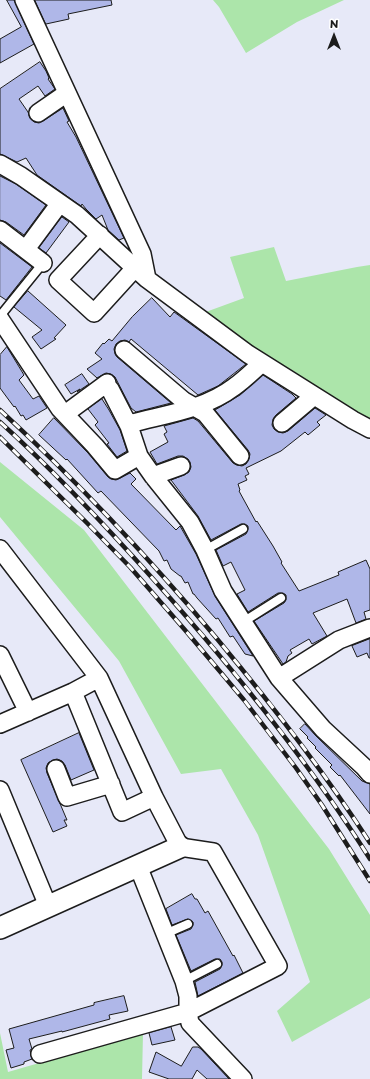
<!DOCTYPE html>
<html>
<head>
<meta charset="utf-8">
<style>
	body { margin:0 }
	#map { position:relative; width:370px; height:1079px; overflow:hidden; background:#e7e9f8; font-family:"Playpen Sans",sans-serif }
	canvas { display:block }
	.north { position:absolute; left:314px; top:16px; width:40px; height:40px; -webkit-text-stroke:3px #fff; paint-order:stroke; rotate:0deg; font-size:11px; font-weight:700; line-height:16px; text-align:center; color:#1c1c1c }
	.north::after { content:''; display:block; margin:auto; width:14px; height:18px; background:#1c1c1c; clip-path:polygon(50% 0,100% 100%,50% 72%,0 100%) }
</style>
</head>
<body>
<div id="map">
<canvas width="370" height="1079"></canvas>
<div class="north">N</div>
</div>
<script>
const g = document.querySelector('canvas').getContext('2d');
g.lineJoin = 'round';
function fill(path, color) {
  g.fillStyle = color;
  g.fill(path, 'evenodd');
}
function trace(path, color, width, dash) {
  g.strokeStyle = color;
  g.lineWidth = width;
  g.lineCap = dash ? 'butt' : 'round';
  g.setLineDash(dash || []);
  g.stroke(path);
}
fill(new Path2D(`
	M213 0H344L297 22 246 53 219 7Z
	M274 247 286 281 357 267 370 265V419C312 388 257 351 203 313L244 298 230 257Z
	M0 462 84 530 329 849 370 915V998L292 1042 277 1011 310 982 258 835 221 769 181 774 119 661 0 517Z
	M0 1033 8 1072 143 1033 142 1079H0Z`), '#ace5aa');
const building = new Path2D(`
	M7 0H14L34 44 0 63V39L21 27Z
	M35 0H111L112 5 68 14 69 19 46 24Z
	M40 62 46 71 49 78 48 79 55 89 45 96 38 86 19 99 28 112 30 118 34 122 39 123 43 121 63 108 69 121 67 122 76 137 124 238 119 240 108 230 102 215 96 219 86 209 82 204 81 206 37 175 26 158 17 162 0 154V89Z
	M0 176 16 184 46 205 24 235 6 222 0 220Z
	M62 217 69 222 46 253 39 248Z
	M0 243 32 267 6 300 0 296Z
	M28 291 66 325 54 338 56 339 41 349 32 337 42 330 14 307Z
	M152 298 170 317 174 312 246 364 218 386 198 395 131 339 129 342 125 340 120 341 116 344 114 349 115 354 117 357 171 403 136 412 131 408 115 377 111 374 106 373 97 378 87 369 102 359 95 353 103 343 104 344 109 339 112 341 132 317Z
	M7 347 24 375 19 380 33 399 39 396 47 408 26 420 23 415 21 416 15 406 14 407 0 388V355Z
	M82 374 89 384 77 392 80 389 71 394 65 385Z
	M263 375 292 394 296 398 276 415 273 419 272 425 274 429 278 432 283 433 288 431 315 408 326 415 317 422 320 425 308 435 305 432 281 451 246 468 249 474 245 476 247 480 238 484 240 490 239 491 256 522 257 521 273 546 282 562 281 563 299 591 339 575 338 572 366 560 370 569V610L364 612 366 619 356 623 347 599 313 613 327 636 312 644 309 639 290 650 292 653 288 656 286 662 283 664 254 621 284 603 286 600V595L283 593H278L248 612 237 594 245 590 231 562 223 566 216 550 246 534 248 529V526L245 524H241L211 540 198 516 171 480 184 475 189 472 191 467 190 462 188 459 183 456H178L157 464 150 452 168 442 164 434 167 432 164 426 193 418 198 421 233 463 237 465 242 466 246 464 249 459 250 454 248 450 215 410 240 395Z
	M102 399 109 410 120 430 127 451 117 457 107 444 109 443 95 425 98 422 88 409Z
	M54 418 88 453 108 477 111 479 116 480 130 473 136 479 131 484 176 530 180 526 196 554 215 596 253 656 245 654 233 636 230 637 218 618 216 619 197 598 194 594H193L188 582 185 583 181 576H180L171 569 167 560 164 561 159 551 101 491 98 493 67 459 66 460 39 435Z
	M370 639V658H369L367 653 357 657 352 646Z
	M305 724 316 736 362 781 370 784V814L340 775 339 776 330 767 332 765 315 748 316 747 307 738 308 737 300 729Z
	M79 733 94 770 71 780 65 765 62 761 57 759 53 760 48 763 46 768 47 773 67 820H64L67 826 53 832 21 760Z
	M192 894 195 899H197L205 913 208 911 233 956 234 955 243 973 198 996 195 982 220 969 222 965V962L220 959H215L191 971 176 935 191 929 193 925V922L188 919 172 925 166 909Z
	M124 996 128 1011 109 1015 110 1019 62 1032V1031L29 1039 32 1049 30 1050 32 1059 24 1062V1064L11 1068 6 1050 14 1048 9 1029 94 1005V1003Z
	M171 1027 175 1040 152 1045 149 1033Z
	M193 1047H198L201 1049 229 1079H207L197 1070 192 1079H169L149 1072 156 1052 181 1066Z`);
fill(building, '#afb7e8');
trace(building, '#1c1c1c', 1);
const service = new Path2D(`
	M0 316 43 263
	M205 550 243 529
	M243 622 281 598
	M165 934 188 924
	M184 981 217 964`);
const minor = new Path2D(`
	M24 0 142 254 147 279
	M38 113 67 93
	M0 164 21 176 77 215 147 279 248 354 353 420 370 429
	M0 230 43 263
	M100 235 58 280 94 313 135 268
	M26 249 60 203
	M0 319 60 409 95 446 115 470 139 456
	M124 350 184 401 205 413 240 456
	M262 363C253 371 244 380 234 387 205 409 167 414 133 423L129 426 139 456 153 476 190 522 205 550 223 591 279 678 323 729 364 767 370 774
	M110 389 129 426
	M65 414 107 383
	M282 423 314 396
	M153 476 181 466
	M0 549 99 678 154 797
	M0 655 28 712
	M279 678 339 640 370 628
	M0 724 73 692 99 678
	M56 769 67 797 111 784
	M0 790 48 906
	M138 866 184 981 188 996V1012L190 1023 243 1079
	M40 1054 188 1012 278 966 213 852 180 847 154 797 122 812 73 692`);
const tertiary = new Path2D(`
	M0 928 180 847`);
trace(service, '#1c1c1c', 11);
trace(minor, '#1c1c1c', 20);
trace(tertiary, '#1c1c1c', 24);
trace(service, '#fff', 8);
trace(minor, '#fff', 17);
trace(tertiary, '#fff', 21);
const rail = new Path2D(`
	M0 410C78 482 150 559 218 640 272 705 324 771 370 843
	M0 422C54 471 105 525 154 580 232 667 307 759 370 859
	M0 437 87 523 130 567 185 630 244 700 296 768 322 805 370 881`);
trace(rail, '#1c1c1c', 4.5);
trace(rail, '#fff', 3, [9]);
</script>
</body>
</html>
